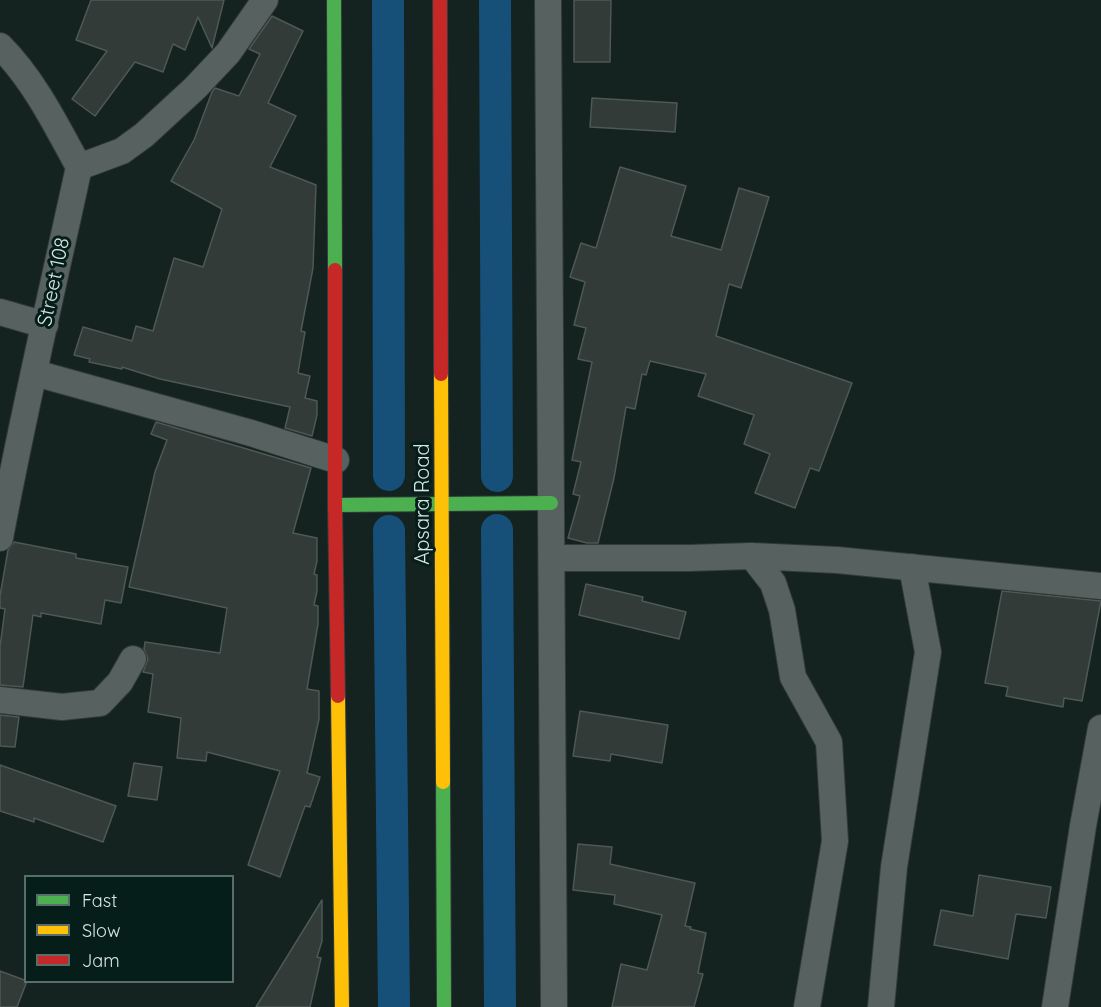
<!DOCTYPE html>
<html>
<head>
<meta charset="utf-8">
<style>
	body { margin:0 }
	#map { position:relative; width:1101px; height:1007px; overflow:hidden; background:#142220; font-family:Quicksand,sans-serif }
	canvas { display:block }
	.legend { position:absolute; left:24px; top:875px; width:210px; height:108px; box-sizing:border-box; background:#051e1a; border:2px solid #596e6a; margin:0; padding:8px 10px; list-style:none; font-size:18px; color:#d7e6e3 }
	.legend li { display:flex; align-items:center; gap:12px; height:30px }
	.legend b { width:30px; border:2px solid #596e6a }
</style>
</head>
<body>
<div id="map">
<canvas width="1101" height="1007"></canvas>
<ul class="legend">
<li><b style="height:8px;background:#4caf50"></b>Fast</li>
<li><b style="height:8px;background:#ffc107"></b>Slow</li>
<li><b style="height:8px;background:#c62828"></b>Jam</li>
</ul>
</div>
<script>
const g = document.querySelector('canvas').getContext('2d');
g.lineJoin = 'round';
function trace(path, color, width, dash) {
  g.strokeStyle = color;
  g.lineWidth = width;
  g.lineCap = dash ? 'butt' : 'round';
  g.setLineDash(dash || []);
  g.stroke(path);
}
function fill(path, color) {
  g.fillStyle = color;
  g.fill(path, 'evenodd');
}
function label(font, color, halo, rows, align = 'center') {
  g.font = font + ' Quicksand,sans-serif';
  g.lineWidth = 6;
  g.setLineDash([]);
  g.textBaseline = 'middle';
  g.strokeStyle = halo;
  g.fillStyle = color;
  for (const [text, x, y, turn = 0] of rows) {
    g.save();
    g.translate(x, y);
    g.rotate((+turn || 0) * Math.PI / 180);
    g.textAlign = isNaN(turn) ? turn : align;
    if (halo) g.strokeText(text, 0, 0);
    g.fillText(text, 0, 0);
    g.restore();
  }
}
trace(new Path2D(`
	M388 0 389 475
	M495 0 497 476
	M497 530 500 1007
	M389 531 394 1007`), '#165078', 32);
const building = new Path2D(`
	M91 0H224L212 48 198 17 185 50 173 44 163 72 135 62 95 116 72 99 107 51 76 40Z
	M574 0H611L610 62H574Z
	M272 16 303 31 268 103 296 116 270 167 316 185 313 268 301 331 305 332 298 373 310 376 305 398 317 401V415L312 436 285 428 290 407 160 379 122 367V369L89 362 90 359 74 355 83 327 132 341 136 326 153 331 174 258 203 267 222 209 171 181 194 140 212 92 215 88 239 96 260 54 249 49Z
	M592 98 677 103 675 132 590 127Z
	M620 167 686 186 671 236 721 250 739 188 769 197 741 288 729 284 716 336 852 383 819 471 810 468 795 508 755 493 770 454 744 444 754 415 698 396 706 374 650 361 646 375 642 374 635 409 626 407 614 478 598 543H587L568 538 580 496 573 494 581 462 572 460 592 362 578 359 586 328 574 325 585 282 570 277 581 243 596 248Z
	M156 422 311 468 293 533 317 538V561L314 574 317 575V591L314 605 318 606V624L307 689 319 691V719L307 773 320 777 310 807 305 806 280 877 248 865 280 771 207 752 206 761 177 758 181 718 148 712 153 674 143 672 148 659 144 649 145 642 220 653 227 608 129 587 155 472 167 440 151 434Z
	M14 542 76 554V558L128 567 121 603 105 600 101 624 41 613V617L33 615 23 687 0 685V647L5 609 0 608V596L8 550Z
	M586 584 643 597 642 601 686 612 679 639 579 615Z
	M1002 591 1101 601 1082 701 1064 698 1063 707 1006 696 1008 687 985 683Z
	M580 711 668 725 662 763 611 754 610 761 573 756Z
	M0 715 19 717 15 747 0 746Z
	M134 763 162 767 157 800 128 796Z
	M0 765 116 806 103 842 34 818V822L0 811Z
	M578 844 612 847 610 864 695 883 685 926 691 927 690 929 706 933 698 973 703 974 694 1007H612L621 964 647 970 662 915 614 904 615 895 573 890Z
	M979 875 1051 887 1046 918 1016 914 1008 959 934 945 941 910 973 916Z
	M322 900V941L317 957 321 958 310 1007H256Z
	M0 971 27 981 17 1007H0Z`);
fill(building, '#323b38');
trace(building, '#4e5854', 1.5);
const street = new Path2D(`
	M548 0 554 1007
	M0 46C34 80 56 125 79 167 52 291 23 414 0 538
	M79 167 122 151 144 135 195 88 228 53 265 0
	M0 312 45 325
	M35 373 251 433 336 460
	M752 556 773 583 782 610 793 677 829 742 835 841 807 1007
	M552 558H689L752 556 837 560 1101 586
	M0 700 62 707 100 703 120 682 133 659
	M881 1007 894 867 928 652 912 567
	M1055 1007 1083 826 1101 728`);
const fast = new Path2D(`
	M334 0 335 270
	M335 505 551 503
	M443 782 444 1007`);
const slow = new Path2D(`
	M441 374 443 782
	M338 696 342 1007`);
const jam = new Path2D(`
	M440 0 441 374
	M335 270V505L338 696`);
trace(street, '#313b39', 28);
trace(fast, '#313b39', 16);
trace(slow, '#313b39', 16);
trace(jam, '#313b39', 16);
trace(street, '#57615f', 26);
trace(fast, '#4caf50', 14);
trace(slow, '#ffc107', 14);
trace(jam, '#c62828', 14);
label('20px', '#d7e6e3', '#051e1a', [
	["Street 108",54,282,-78],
	["Apsara Road",423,504,-90]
]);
</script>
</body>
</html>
